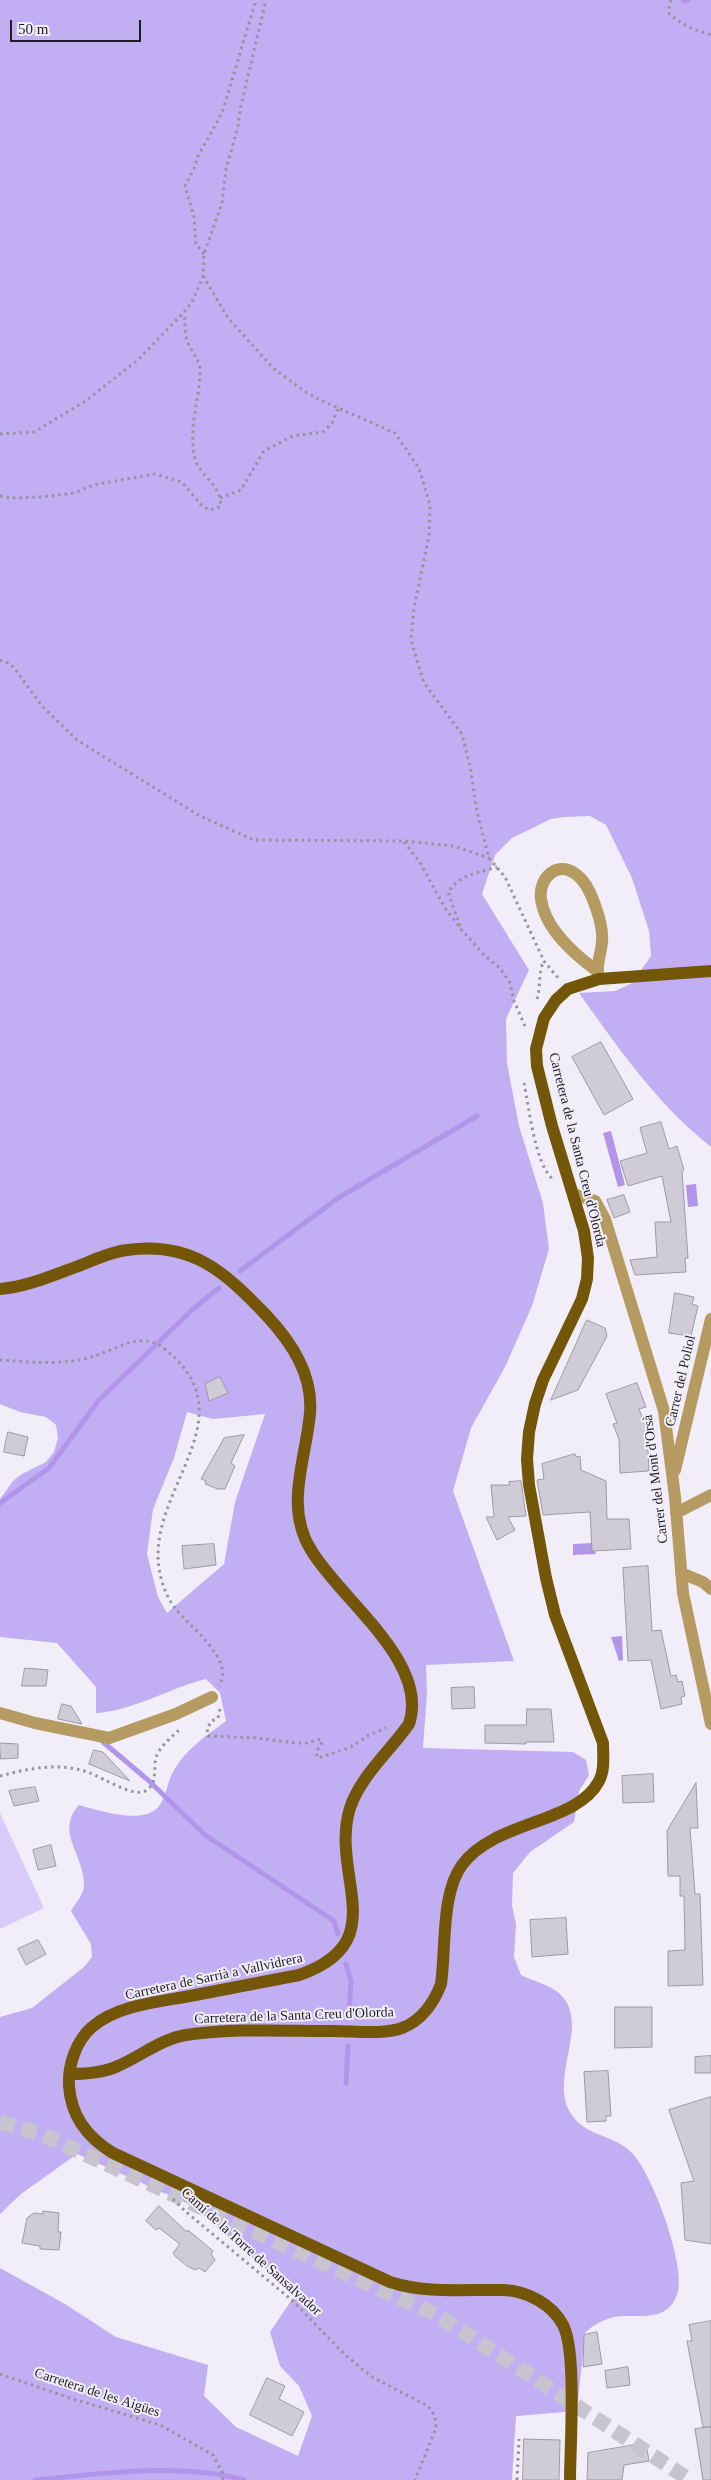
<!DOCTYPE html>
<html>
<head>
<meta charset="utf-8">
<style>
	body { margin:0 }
	#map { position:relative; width:711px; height:2480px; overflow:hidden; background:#f1eefa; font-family:Georgia,serif }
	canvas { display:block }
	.scale { position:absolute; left:10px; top:20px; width:131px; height:22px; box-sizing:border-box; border:2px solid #1e1d21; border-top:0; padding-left:6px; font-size:15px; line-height:18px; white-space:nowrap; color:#1e1d21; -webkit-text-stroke:4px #f1eefa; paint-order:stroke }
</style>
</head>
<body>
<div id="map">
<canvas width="711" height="2480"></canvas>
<div class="scale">50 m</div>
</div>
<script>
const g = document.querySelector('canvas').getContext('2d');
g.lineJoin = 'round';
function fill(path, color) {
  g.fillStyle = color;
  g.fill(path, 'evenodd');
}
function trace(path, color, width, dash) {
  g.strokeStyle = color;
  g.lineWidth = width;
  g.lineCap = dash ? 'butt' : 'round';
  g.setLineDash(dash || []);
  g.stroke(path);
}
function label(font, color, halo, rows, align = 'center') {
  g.font = font + ' Georgia,serif';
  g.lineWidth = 4;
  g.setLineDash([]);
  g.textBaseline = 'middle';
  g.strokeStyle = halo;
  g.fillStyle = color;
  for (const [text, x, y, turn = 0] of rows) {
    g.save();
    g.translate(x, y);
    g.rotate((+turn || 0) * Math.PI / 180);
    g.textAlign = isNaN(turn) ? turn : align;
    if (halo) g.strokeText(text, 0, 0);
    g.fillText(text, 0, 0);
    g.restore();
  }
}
fill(new Path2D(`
	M0 1813 44 1908 0 1929Z`), '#d9ccfb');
fill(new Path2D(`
	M0 0H711V1147C655 1102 620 1050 579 993L615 991 626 986 632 983 651 956 649 931 632 878 606 825 590 816 564 817 551 819 512 838 495 855 482 894 529 970 506 1019 507 1063 519 1126 543 1203 549 1249 532 1306 505 1367 471 1428 453 1491 514 1661 426 1665 427 1692 423 1748 573 1752 586 1760 589 1775 579 1791 574 1822 530 1852 513 1873 512 1905 516 1924 514 1957 521 1975C533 1981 548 1984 559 1993 592 2023 549 2075 570 2112 584 2137 614 2134 632 2153 652 2173 685 2263 678 2291 669 2325 638 2313 614 2317 602 2320 593 2325 585 2333L577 2411 516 2416 512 2480H0V2268L65 2304 116 2337 208 2365 204 2396 236 2427 298 2456 312 2416 299 2386 280 2366 270 2332 295 2295 193 2206 77 2154 21 2194 0 2214V2017L32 2008 84 1967 92 1957 91 1944 71 1911C75 1904 83 1895 84 1887 86 1857 54 1832 79 1805 98 1810 144 1826 159 1806 167 1796 167 1781 174 1770 186 1749 207 1735 226 1721L220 1693 206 1679C170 1688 132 1711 96 1713V1687L57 1643 0 1637V1499L13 1481 22 1474 46 1462 54 1452 58 1438 56 1425 46 1417 20 1412 0 1404ZM187 1412 213 1419 265 1414 235 1502 224 1564 167 1613 158 1597 147 1554 153 1509 174 1458Z`), '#c2aef3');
fill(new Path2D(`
	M611 1131 625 1185 618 1187 603 1133Z
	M696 1184 698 1206 688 1207 686 1185Z
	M592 1543 596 1554 573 1555V1544Z
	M622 1636 623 1660 619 1661 611 1637Z`), '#b095e9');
trace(new Path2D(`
	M684 1 688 0
	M240 1271 338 1198 477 1116
	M0 1503 49 1468 99 1400 192 1310 219 1288
	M103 1742 148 1780 205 1835 334 1921 338 1934
	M346 1964 351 1981 349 2014
	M346 2083 348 2046
	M35 2480C102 2474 179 2462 244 2480`), '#b095e9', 5);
const building = new Path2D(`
	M601 1042 633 1099 604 1115 572 1057Z
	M661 1122 669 1149 677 1146 684 1170 682 1171 688 1258H685L686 1272 635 1275 630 1260 657 1257 655 1222H671L662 1176 628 1186 620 1161 647 1153 640 1128Z
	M624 1195 630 1212 614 1218 607 1200Z
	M675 1293 694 1297 692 1304 698 1306 691 1336 669 1333Z
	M587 1320 605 1328 607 1336 578 1390 551 1400Z
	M220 1377 228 1393 209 1401 205 1384Z
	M637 1383 646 1407 639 1409 647 1430 649 1471 620 1473 619 1439 613 1424 617 1423 606 1394Z
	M8 1432 28 1437 24 1456 4 1452Z
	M244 1435 231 1463 235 1466 225 1489H218L205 1484 206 1481 201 1479 224 1438Z
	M575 1454 576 1457 580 1456 581 1470 606 1481 607 1519H629L631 1549 592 1551 590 1512 543 1515 537 1480 544 1479 542 1464Z
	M521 1481 526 1516 508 1517 515 1530 497 1540 486 1517H494L491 1485H510L509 1482Z
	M214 1544 216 1565 184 1569 182 1546Z
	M648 1566 652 1631 661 1630 671 1676 676 1675 678 1682 682 1681 685 1696 681 1697 682 1704 661 1709 651 1660 628 1661 623 1568Z
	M25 1668 48 1670 46 1686H22Z
	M474 1687 475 1708 452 1709 451 1688Z
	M62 1704 71 1706 82 1724 58 1719Z
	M527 1709H551L554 1742H526V1744L485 1743V1725H526Z
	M0 1743 18 1744V1758L1 1759Z
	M94 1750 103 1752 130 1781 89 1764Z
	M653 1774 654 1802 623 1803 622 1776Z
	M696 1783 698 1828H690L695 1894H700L703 1985 668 1986V1951L685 1950 684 1896H680V1876H668L667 1831Z
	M35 1787 39 1801 14 1806 9 1791Z
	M51 1845 56 1866 38 1870 33 1850Z
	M566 1918 568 1954 532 1957 530 1920Z
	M38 1940 46 1954 26 1965 18 1949Z
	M615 2007H652V2047L615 2048Z
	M711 2056V2073H695V2057Z
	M608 2071 611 2116H606V2121L587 2122 584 2072Z
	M711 2097V2244L685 2240 681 2183 694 2181 669 2110Z
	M159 2206 187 2232 188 2230 213 2251 211 2254 215 2260 205 2272 199 2268 195 2270 187 2266 175 2256 173 2253 180 2244 159 2228 156 2230 146 2221Z
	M43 2211 59 2213 58 2232H61L59 2250 40 2249V2246L22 2243 27 2218 34 2213 43 2214Z
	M711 2321V2427H703L687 2341H692L689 2325Z
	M597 2332 602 2364 583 2367 584 2335Z
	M628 2367 630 2385 607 2388 605 2371Z
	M267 2378 285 2386 279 2399 304 2412 292 2436 250 2415Z
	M711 2427V2480H703L695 2429Z
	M524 2439 560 2440 559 2480H523Z
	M646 2443 649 2461 624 2465 622 2480H587L588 2453Z`);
fill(building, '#cfccd8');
trace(building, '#9d9aa5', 1);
trace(new Path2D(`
	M0 2122 43 2135 439 2316 690 2480`), '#c7c4cf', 15, [15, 8]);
trace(new Path2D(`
	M671 0 668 12C680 25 695 30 711 35
	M204 254 196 244 194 217 185 186 194 169 198 156 222 113 256 0
	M203 276 228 318 273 368 304 391 320 400 395 433 419 468 430 505 429 536 414 608 411 640 424 683 462 734 470 766 477 812 489 858 505 877 544 961 559 979
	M0 434 34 432 84 402 138 360 184 312 192 302 203 276 204 254 222 203 226 169 238 126 240 110 266 0
	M0 496 11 498 42 497 74 493 93 485 155 474 182 482 202 506 210 510 220 507C224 487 199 476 195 458 188 431 199 401 200 374 201 360 193 355 188 343 184 335 186 322 184 313
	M220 498 241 490 264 451 293 436 323 432 332 423 338 409
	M0 660 11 664 42 706 77 740 200 816 254 840 404 841 454 846 489 858
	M404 842 419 861 445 908 461 929 484 955 500 968 510 983 514 1001 525 1026
	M460 926 448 892C462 873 475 874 497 867
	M537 999C541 987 538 971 544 961
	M524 1083C529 1107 535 1165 553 1179
	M0 1360C31 1362 65 1366 94 1356 115 1350 141 1331 162 1347 248 1412 158 1479 158 1555 158 1573 164 1594 175 1608 188 1626 236 1659 219 1686
	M220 1709 218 1718 212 1721 207 1728 208 1736 257 1738 296 1743H307L320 1739 322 1742 316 1753 318 1758 349 1748 369 1735 386 1728
	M0 1776C29 1768 61 1762 90 1773 104 1778 134 1799 147 1790 159 1781 152 1766 157 1755 162 1744 172 1737 180 1729
	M173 2199 185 2211 294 2302 344 2354 372 2377 428 2406 435 2416 436 2428 415 2480
	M0 2374 70 2398 160 2425 213 2455 222 2472 223 2480
	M517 2480 519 2439`), '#95939c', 3, [2.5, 4]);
trace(new Path2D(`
	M597 971C574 954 545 929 541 899 538 878 558 859 577 875 587 883 592 896 596 908 600 919 603 930 602 942 601 955 595 966 599 979
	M573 1194 595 1201 605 1219 664 1411 675 1497 683 1593 711 1724
	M675 1470 711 1319
	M676 1513 711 1495
	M681 1573 703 1582 711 1589
	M0 1713 35 1723 109 1738 176 1714 212 1697`), '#b59a61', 12);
trace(new Path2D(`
	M0 1289C25 1287 49 1277 73 1268 90 1262 109 1252 127 1250 192 1241 225 1272 267 1316 292 1343 313 1375 310 1413 306 1460 284 1506 311 1550 340 1599 430 1662 409 1724 390 1751 360 1777 350 1808 329 1875 395 1942 299 1975 262 1982 226 1989 190 1996 158 2002 118 2005 92 2027 76 2041 68 2065 69 2086 71 2116 88 2138 113 2153L390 2282C427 2294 465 2289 504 2290 527 2291 552 2304 563 2325 577 2351 570 2447 570 2480
	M70 2074C86 2074 103 2073 118 2066 141 2056 161 2039 186 2035 235 2028 285 2031 334 2031 356 2031 381 2035 402 2028 421 2021 434 2003 441 1984 446 1950 441 1893 462 1865 495 1820 577 1824 599 1781 605 1770 603 1755 603 1743L555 1615 546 1578 529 1485 527 1459 529 1432 535 1404 543 1380 582 1299 587 1279 588 1258 584 1231 552 1126 537 1066 536 1049 544 1018 556 1000 568 989 599 979 711 971`), '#735607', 12);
label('14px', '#1e1d21', '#f1eefa', [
	["Carretera de la Santa Creu d'Olorda",577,1150,76],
	["Carrer del Poliol",681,1381,-77],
	["Carrer del Mont d'Orsà",656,1479,-97],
	["Carretera de Sarrià a Vallvidrera",214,1977,-12],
	["Carretera de la Santa Creu d'Olorda",294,2016,-2],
	["Camí de la Torre de Sansalvador",251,2252,42],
	["Carretera de les Aigües",97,2393,18]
]);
</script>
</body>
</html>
